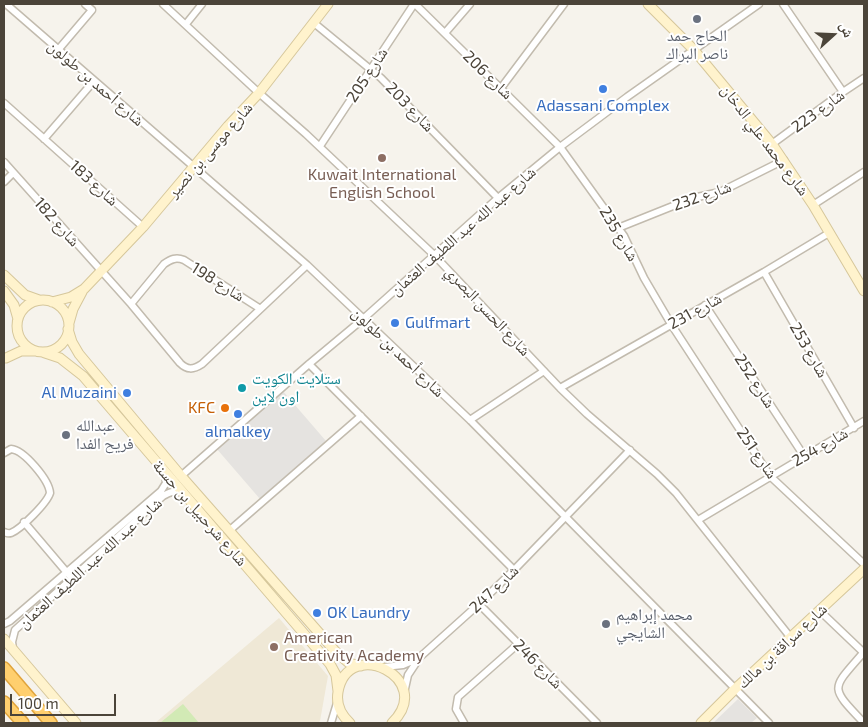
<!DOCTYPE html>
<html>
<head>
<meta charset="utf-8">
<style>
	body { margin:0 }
	#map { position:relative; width:868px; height:727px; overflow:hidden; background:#f6f3ec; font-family:"Exo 2","Noto Naskh Arabic",sans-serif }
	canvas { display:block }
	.frame { position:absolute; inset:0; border:5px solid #4b4439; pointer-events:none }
	.north { position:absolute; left:808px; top:10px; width:50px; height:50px; -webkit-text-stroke:4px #fff; paint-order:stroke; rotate:70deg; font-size:14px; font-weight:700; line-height:20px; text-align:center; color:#4b4439 }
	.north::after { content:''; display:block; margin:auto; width:18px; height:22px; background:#4b4439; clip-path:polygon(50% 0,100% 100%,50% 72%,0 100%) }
	.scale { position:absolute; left:10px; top:694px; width:106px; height:22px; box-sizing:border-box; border:2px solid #4b4439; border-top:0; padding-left:6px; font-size:15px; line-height:18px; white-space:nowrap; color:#4b4439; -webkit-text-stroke:4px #fff; paint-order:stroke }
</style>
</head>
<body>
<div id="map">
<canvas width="868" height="727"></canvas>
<div class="frame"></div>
<div class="north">ش</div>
<div class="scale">100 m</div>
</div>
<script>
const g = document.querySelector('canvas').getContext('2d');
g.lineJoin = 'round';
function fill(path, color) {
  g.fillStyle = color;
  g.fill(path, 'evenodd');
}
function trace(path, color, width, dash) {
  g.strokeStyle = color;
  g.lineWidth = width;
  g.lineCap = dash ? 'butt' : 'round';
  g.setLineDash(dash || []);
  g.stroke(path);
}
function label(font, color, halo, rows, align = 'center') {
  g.font = font + ' "Exo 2","Noto Naskh Arabic",sans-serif';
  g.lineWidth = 4;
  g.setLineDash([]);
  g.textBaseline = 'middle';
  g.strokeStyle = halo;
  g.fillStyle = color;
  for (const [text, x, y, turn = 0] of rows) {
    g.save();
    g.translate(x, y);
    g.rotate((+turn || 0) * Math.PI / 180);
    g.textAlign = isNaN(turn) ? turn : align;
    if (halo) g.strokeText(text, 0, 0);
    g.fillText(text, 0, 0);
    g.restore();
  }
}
fill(new Path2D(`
	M279 618 328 676 320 721 318 723H155Z`), '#efe8d6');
fill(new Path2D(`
	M183 704 199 723H160Z`), '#d2eab5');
fill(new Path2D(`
	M282 390 326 441 260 499 216 448Z
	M738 699 757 718 751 723H713Z`), '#e5e3e0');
const street = new Path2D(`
	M6 4 307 265 470 420 769 723
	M163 4 259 93 306 134 434 255 560 388 587 414 657 474 676 493 791 638
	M415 4 560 147 624 236 644 278 671 324 770 476 864 564
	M783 4 843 92
	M314 23 381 78 498 198
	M186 24 202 4
	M445 33 470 4
	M58 50 92 10 85 4
	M501 88 564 4
	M4 103 143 227
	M44 139 94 81
	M772 144 843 92 864 78
	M320 146 414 4
	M4 162 131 304 180 363C187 370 193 370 202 364L307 265
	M4 182 13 173
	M813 205 864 172
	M618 228 693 198 720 192 784 160
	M764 272 854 428
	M131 304 164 264C171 259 176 257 184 260L259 308
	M705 305 804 456
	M309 364 514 570
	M560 388 764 272 829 233
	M470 420 544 371
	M4 453 11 449C24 450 49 480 50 493 47 503 21 529 11 533 8 534 7 533 4 532
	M181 476 309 364 363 319 498 198 560 147 627 97 759 4
	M698 520 864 421
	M24 522 69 575
	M230 530 361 416
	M479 604 597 723
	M820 611 864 653
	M4 624 10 621 161 491 166 483 165 473
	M13 649 12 642 15 630 163 496C170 492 175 490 182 493
	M863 653C831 690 829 686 864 723
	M384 667 403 665 417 659
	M404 693 408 675 420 657 479 604 514 570 630 450
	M331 723 337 703
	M464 723 456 709 458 697 518 644`);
const secondary = new Path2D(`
	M648 4 694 50 772 144 813 205 864 291
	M4 275 25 295 39 300
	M4 291 14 305 18 319
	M17 326a26 26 0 1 1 52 0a26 26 0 1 1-52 0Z
	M52 302 71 297 84 289 143 227 228 126 259 93 328 4
	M69 323 73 309 82 292
	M68 329 72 342 79 354 181 476 335 651 349 663 361 666
	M42 352 60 358 83 376 330 664 336 675 338 691
	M6 358 21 351H34
	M4 639 76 723
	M350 723C341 715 336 704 338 692 348 635 437 679 392 723
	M701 723 735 689 864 569`);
const highway = new Path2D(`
	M4 668 51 723
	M4 702 23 723`);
trace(street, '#c2bbae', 9);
trace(secondary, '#d6c79b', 11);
trace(highway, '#e0a43c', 14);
trace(street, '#fff', 6);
trace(secondary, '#fff3cd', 9);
trace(highway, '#ffcf6e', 11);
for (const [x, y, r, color] of [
	[697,19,5,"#6b7280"],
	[603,89,5,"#3f7fe0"],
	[382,158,5,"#8d6e63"],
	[395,323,5,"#3f7fe0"],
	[242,388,5,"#0f9aa8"],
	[127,393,5,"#3f7fe0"],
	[225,408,5,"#e8710a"],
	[238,414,5,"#3f7fe0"],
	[66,435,5,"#6b7280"],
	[317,613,5,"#3f7fe0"],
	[606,624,5,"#6b7280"],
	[274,647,5,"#8d6e63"]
]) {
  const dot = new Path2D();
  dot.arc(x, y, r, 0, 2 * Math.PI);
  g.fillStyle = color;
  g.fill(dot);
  trace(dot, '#fff', 2);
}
label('16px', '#5b616d', '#fff', [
	["الحاج حمد",697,36,"center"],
	["ناصر البراك",697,54,"center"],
	["عبدالله",76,426],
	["فريح الفدا",76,444],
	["محمد إبراهيم",616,615],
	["الشايجي",616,633]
], 'left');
label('16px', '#4b4439', '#fff', [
	["شارع 205",367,75,-57],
	["شارع 206",488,75,44],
	["شارع أحمد بن طولون",96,83,41],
	["شارع 203",410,107,46],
	["شارع 223",818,111,-36],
	["شارع محمد علي الدخان",765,140,53],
	["شارع موسى بن نصير",210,150,-49],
	["شارع 183",94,183,42],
	["شارع 232",702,196,-19],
	["شارع 182",57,222,48],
	["شارع عبد الله عبد اللطيف العثمان",463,231,-41],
	["شارع 235",619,234,59],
	["شارع 198",218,282,32],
	["شارع الحسن البصري",488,311,47],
	["شارع 231",695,311,-29],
	["شارع 253",809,350,60],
	["شارع أحمد بن طولون",398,352,44],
	["شارع 252",755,381,57],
	["شارع 254",820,447,-30],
	["شارع 251",757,453,55],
	["شارع شرحبيل بن حسنة",200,513,49],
	["شارع عبد الله عبد اللطيف العثمان",90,563,-42],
	["شارع 247",494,589,-44],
	["شارع سراقة بن مالك",782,646,-43],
	["شارع 246",538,664,45]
]);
label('16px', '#366cbe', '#fff', [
	["Adassani Complex",603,106],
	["Gulfmart",405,323,"left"],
	["Al Muzaini",117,393,"right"],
	["almalkey",238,432],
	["OK Laundry",327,613,"left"]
]);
label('16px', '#785e54', '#fff', [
	["Kuwait International",382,175],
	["English School",382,193],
	["American",284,638,"left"],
	["Creativity Academy",284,656,"left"]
]);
label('16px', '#0d838f', '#fff', [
	["ستلايت الكويت",252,379],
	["اون لاين",252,397]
], 'left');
label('16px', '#c56008', '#fff', [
	["KFC",215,408]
], 'right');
</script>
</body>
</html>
